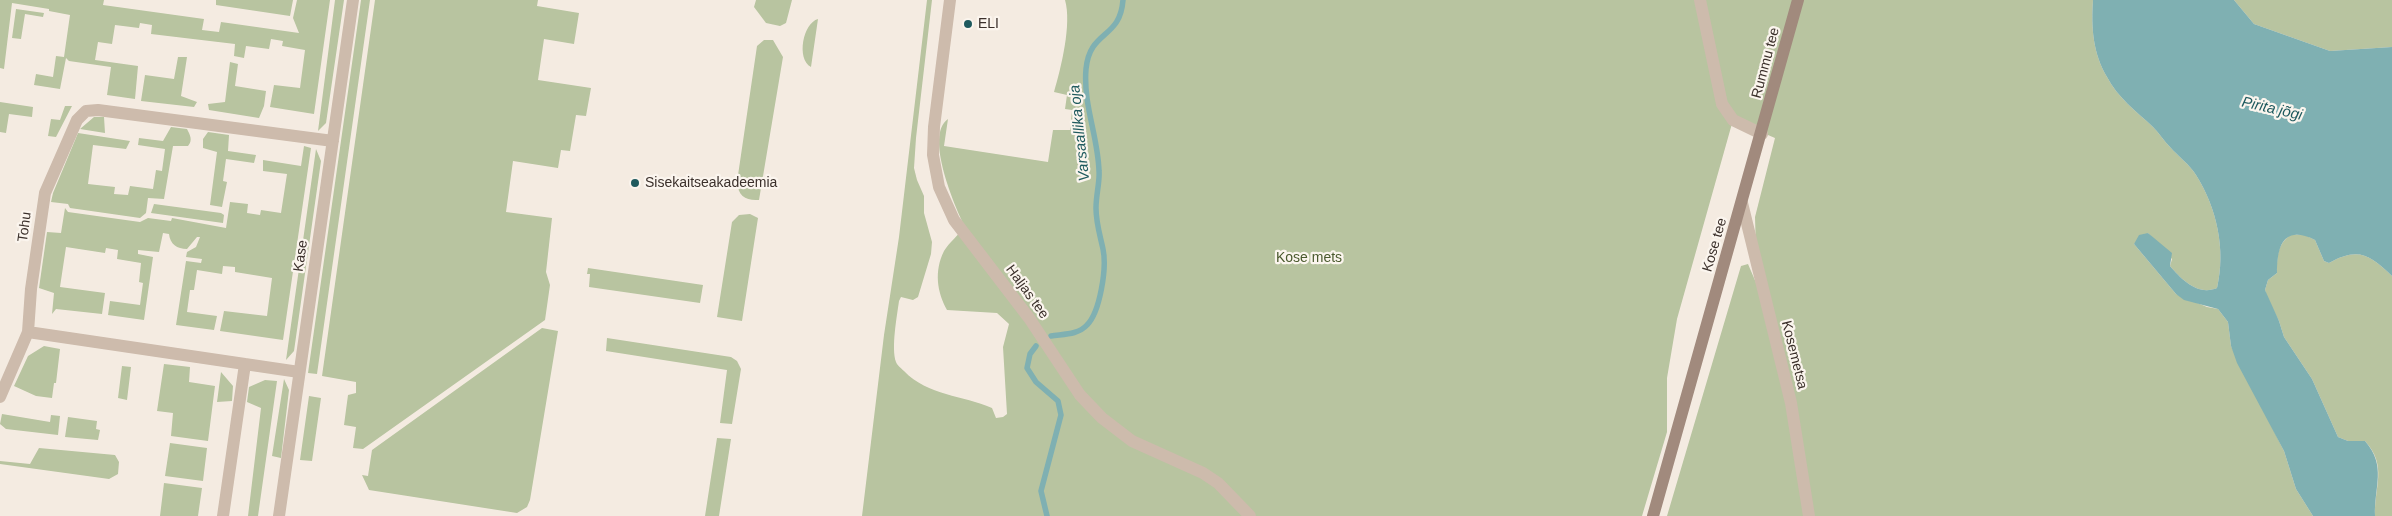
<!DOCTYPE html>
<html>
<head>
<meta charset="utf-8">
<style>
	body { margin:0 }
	canvas { display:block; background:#f4ebe1 }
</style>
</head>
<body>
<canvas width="2392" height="516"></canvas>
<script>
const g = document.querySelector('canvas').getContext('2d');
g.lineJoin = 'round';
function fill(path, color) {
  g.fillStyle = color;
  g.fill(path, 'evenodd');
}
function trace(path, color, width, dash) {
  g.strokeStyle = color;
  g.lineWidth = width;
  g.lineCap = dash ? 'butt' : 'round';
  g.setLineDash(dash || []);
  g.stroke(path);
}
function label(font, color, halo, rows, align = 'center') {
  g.font = font + ' Arial,sans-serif';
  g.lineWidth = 4.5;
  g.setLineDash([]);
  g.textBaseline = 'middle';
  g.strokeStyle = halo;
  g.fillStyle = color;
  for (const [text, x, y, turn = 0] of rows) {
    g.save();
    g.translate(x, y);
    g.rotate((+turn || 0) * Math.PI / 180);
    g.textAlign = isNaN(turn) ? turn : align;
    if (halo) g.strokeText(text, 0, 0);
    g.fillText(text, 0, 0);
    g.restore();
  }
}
fill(new Path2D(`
	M0 0H104L103 5 204 19 202 30 219 32 221 22 299 33 293 18 297 0H330L314 114 270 107 274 85 300 88 305 50 282 46 283 41 271 39 269 49 246 46 244 58 234 56 235 44 151 34 152 25 140 23 139 28 115 25 112 44 98 42 95 60 138 66 135 99 107 95 111 67 69 61 66 58 60 89 34 85 36 74 53 77 56 56 64 57 70 15 49 11V9L12 3 4 69 0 68Z
	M216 0H293L290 16 216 5Z
	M335 0H344L326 123 318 131Z
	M361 0H370L317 374 308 373Z
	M375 0H538L537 6 579 13 574 44 544 39 538 80 591 88 586 116 576 115 570 151 561 150 558 168 513 161 506 212 552 218 546 272 550 285 545 320 363 449 353 448 356 427 344 425 348 395 356 393V382L322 376Z
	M756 0H792L786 23 780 26 766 23 754 7Z
	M927 0H932L916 138 914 168 917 180 924 196V213L932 242 931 254 918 297 913 300 901 297 899 301C897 316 891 348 896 362 897 365 902 369 904 371 928 396 963 395 992 408L996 418 1003 417 1007 414 1003 347 1009 324 997 313 947 310C937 292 934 271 944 251 949 243 959 234 965 227 955 207 924 135 948 119L944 146 1048 162 1053 130H1070L1072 110 1065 109 1067 95 1054 92C1061 68 1072 24 1065 0H2093C2091 28 2093 53 2107 77 2118 98 2136 111 2153 127 2159 133 2164 141 2170 147 2178 156 2190 165 2196 175 2217 208 2226 250 2217 288 2198 296 2182 280 2170 266L2172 259 2148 233 2134 244 2176 294 2207 307 2218 309 2228 322 2231 346 2284 451 2296 489 2313 516H1667L1741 266 1748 264 1757 285 1755 217 1775 138 1733 120 1677 319 1667 378V432L1642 516H862L884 335 899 237Z
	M2234 0H2392V47L2330 51 2254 24Z
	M16 9 44 13 43 17 25 14 21 39 12 38Z
	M818 19 811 67C796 59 803 23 818 19Z
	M764 40H773L783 57 759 200C746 201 738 196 737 182L757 46Z
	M178 57H187L181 96 197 102 194 107 141 101 145 75 174 79Z
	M230 62 238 64 235 86 266 91 264 106 259 118 209 110 208 104 225 102Z
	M0 102 33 107 32 117 9 114 6 133 0 132Z
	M65 106H72L56 137 48 136 51 119 60 120Z
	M94 117H104L105 133 80 129Z
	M171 127 187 129C190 135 193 140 188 146H173L164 199 148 198 146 213 140 218 70 208 68 204 51 202 53 193 78 133 130 141 126 149 93 145 88 184 115 187 114 194 128 195 130 186 153 189 156 170 162 171 165 149 138 145 139 138 163 141Z
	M208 132 229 135 228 151 256 155 254 163 226 159 223 181 227 182 222 207 210 205 217 152 203 148V139Z
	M304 146 311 148 283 340 220 331 224 311 267 316 272 278 235 272V267L223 266 222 274 197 270 194 290H190L187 312 217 316 214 330 176 325 186 261 201 263 202 259 186 257 187 252 196 247 200 237H197L187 249C177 249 170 244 169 234L163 233 159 252 138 250V254L153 257 144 320 108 315 110 301 140 305 143 283 139 282 141 263 117 259 118 250 106 248 105 253 66 247 60 287 105 293 102 314 56 309 52 314 54 293 39 288 47 232 61 233 65 208 68 212 140 222 148 218 171 221 172 218 226 228 230 202 248 204 247 213 260 215 261 210 281 213 287 174 263 171V160L301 166Z
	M316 149 321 161 294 351 286 360Z
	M154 204 221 213 224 215 223 223 151 213Z
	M750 214 758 218 742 321 717 317 732 222 739 215Z
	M2290 235H2305L2315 240 2324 261 2329 263C2358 247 2369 254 2392 276V516H2375C2374 487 2388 466 2365 441H2348L2338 437 2312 379 2284 337 2279 321 2267 298 2265 290 2268 280 2277 273C2277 258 2277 245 2290 235Z
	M588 268 703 285 700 303 589 287 590 274H587Z
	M542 328 558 331 530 500 527 507 517 513 369 490 362 475 368 476 372 450Z
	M607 338 731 357 737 361 741 369 732 424 720 423 727 370 606 351Z
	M44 346 60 349 56 383H54L52 398 36 396 14 386 28 356Z
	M164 364 190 367 189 382 215 386 208 441 171 436 173 413 157 411Z
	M122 366 131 367 127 400 118 398Z
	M221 372 233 386 232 401 217 402Z
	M284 379 289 390 281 458 272 456Z
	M265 380 277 381 258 516H248L261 408 247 402 249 387Z
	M309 396 321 398 312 461 300 460Z
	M2 414 50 422 51 415 60 416 58 435 6 429 0 424Z
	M68 417 97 421 96 429 100 430 98 440 65 437Z
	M717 438 731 439 719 516H705Z
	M170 443 207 448 203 481 165 476Z
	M39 448 115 455 119 462 118 474 109 479 0 464V461L30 464Z
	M164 483 202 488 198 516H160Z`), '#b8c4a0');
fill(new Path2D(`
	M2093 0H2234L2254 24 2330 51 2392 47V276C2369 254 2358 247 2329 263L2324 261 2315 240C2284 225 2277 245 2277 273L2268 280 2265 290 2279 321 2284 337 2312 379 2338 437 2348 441H2365C2387 466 2374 487 2375 516H2313L2296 489 2284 451 2237 363 2231 346 2228 322 2218 309 2184 300 2176 294 2134 244 2139 235 2148 233 2172 253 2170 266C2182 280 2198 296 2217 288 2226 250 2217 208 2196 175 2190 165 2178 156 2170 147 2164 141 2159 133 2153 127 2136 111 2118 98 2107 77 2093 53 2091 28 2093 0Z`), '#7fb0b2');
trace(new Path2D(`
	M1051 336C1063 334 1078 335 1087 325 1100 312 1107 268 1103 249 1100 235 1096 223 1096 208 1096 195 1100 181 1099 171 1098 136 1083 105 1086 69 1090 29 1120 40 1123 0
	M1036 346 1030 354 1027 368 1036 382 1058 401 1061 415 1041 491 1047 516`), '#7fb0b2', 5.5);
trace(new Path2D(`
	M950 0 934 127 933 155 939 187 954 220 1029 318 1080 395 1102 418 1132 441 1203 473 1218 483 1250 516
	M1742 203 1791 403 1809 516
	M299 372 28 332 31 289 45 193 77 120 86 111 98 110 333 141
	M0 397 28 332
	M223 516 245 364
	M279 516 353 0`), '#cdbbac', 12);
trace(new Path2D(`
	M1700 0 1722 104 1733 120 1762 134`), '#cdbbac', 12);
trace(new Path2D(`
	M1653 516 1798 0`), '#a18a7d', 12);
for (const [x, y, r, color] of [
	[968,24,5,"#1f5a5e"],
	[635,183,5,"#1f5a5e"]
]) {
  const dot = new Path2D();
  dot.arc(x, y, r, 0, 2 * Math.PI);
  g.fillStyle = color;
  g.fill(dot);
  trace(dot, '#fbf5ee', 2);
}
label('14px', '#3b302b', '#fbf5ee', [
	["ELI",978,24],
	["Sisekaitseakadeemia",645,183]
], 'left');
label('14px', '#3b302b', '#fbf5ee', [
	["Rummu tee",1766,63,-75],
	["Tohu",25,227,-82],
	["Kose tee",1715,245,-74],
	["Kase",301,256,-82],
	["Haljas tee",1027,292,54],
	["Kosemetsa",1794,355,76]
]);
label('14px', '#4a5a2e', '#fbf5ee', [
	["Kose mets",1309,258]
]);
label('italic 15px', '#1f5a5e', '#fbf5ee', [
	["Pirita jõgi",2272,109,13],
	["Varsaallika oja",1080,133,-96]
]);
</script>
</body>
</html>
